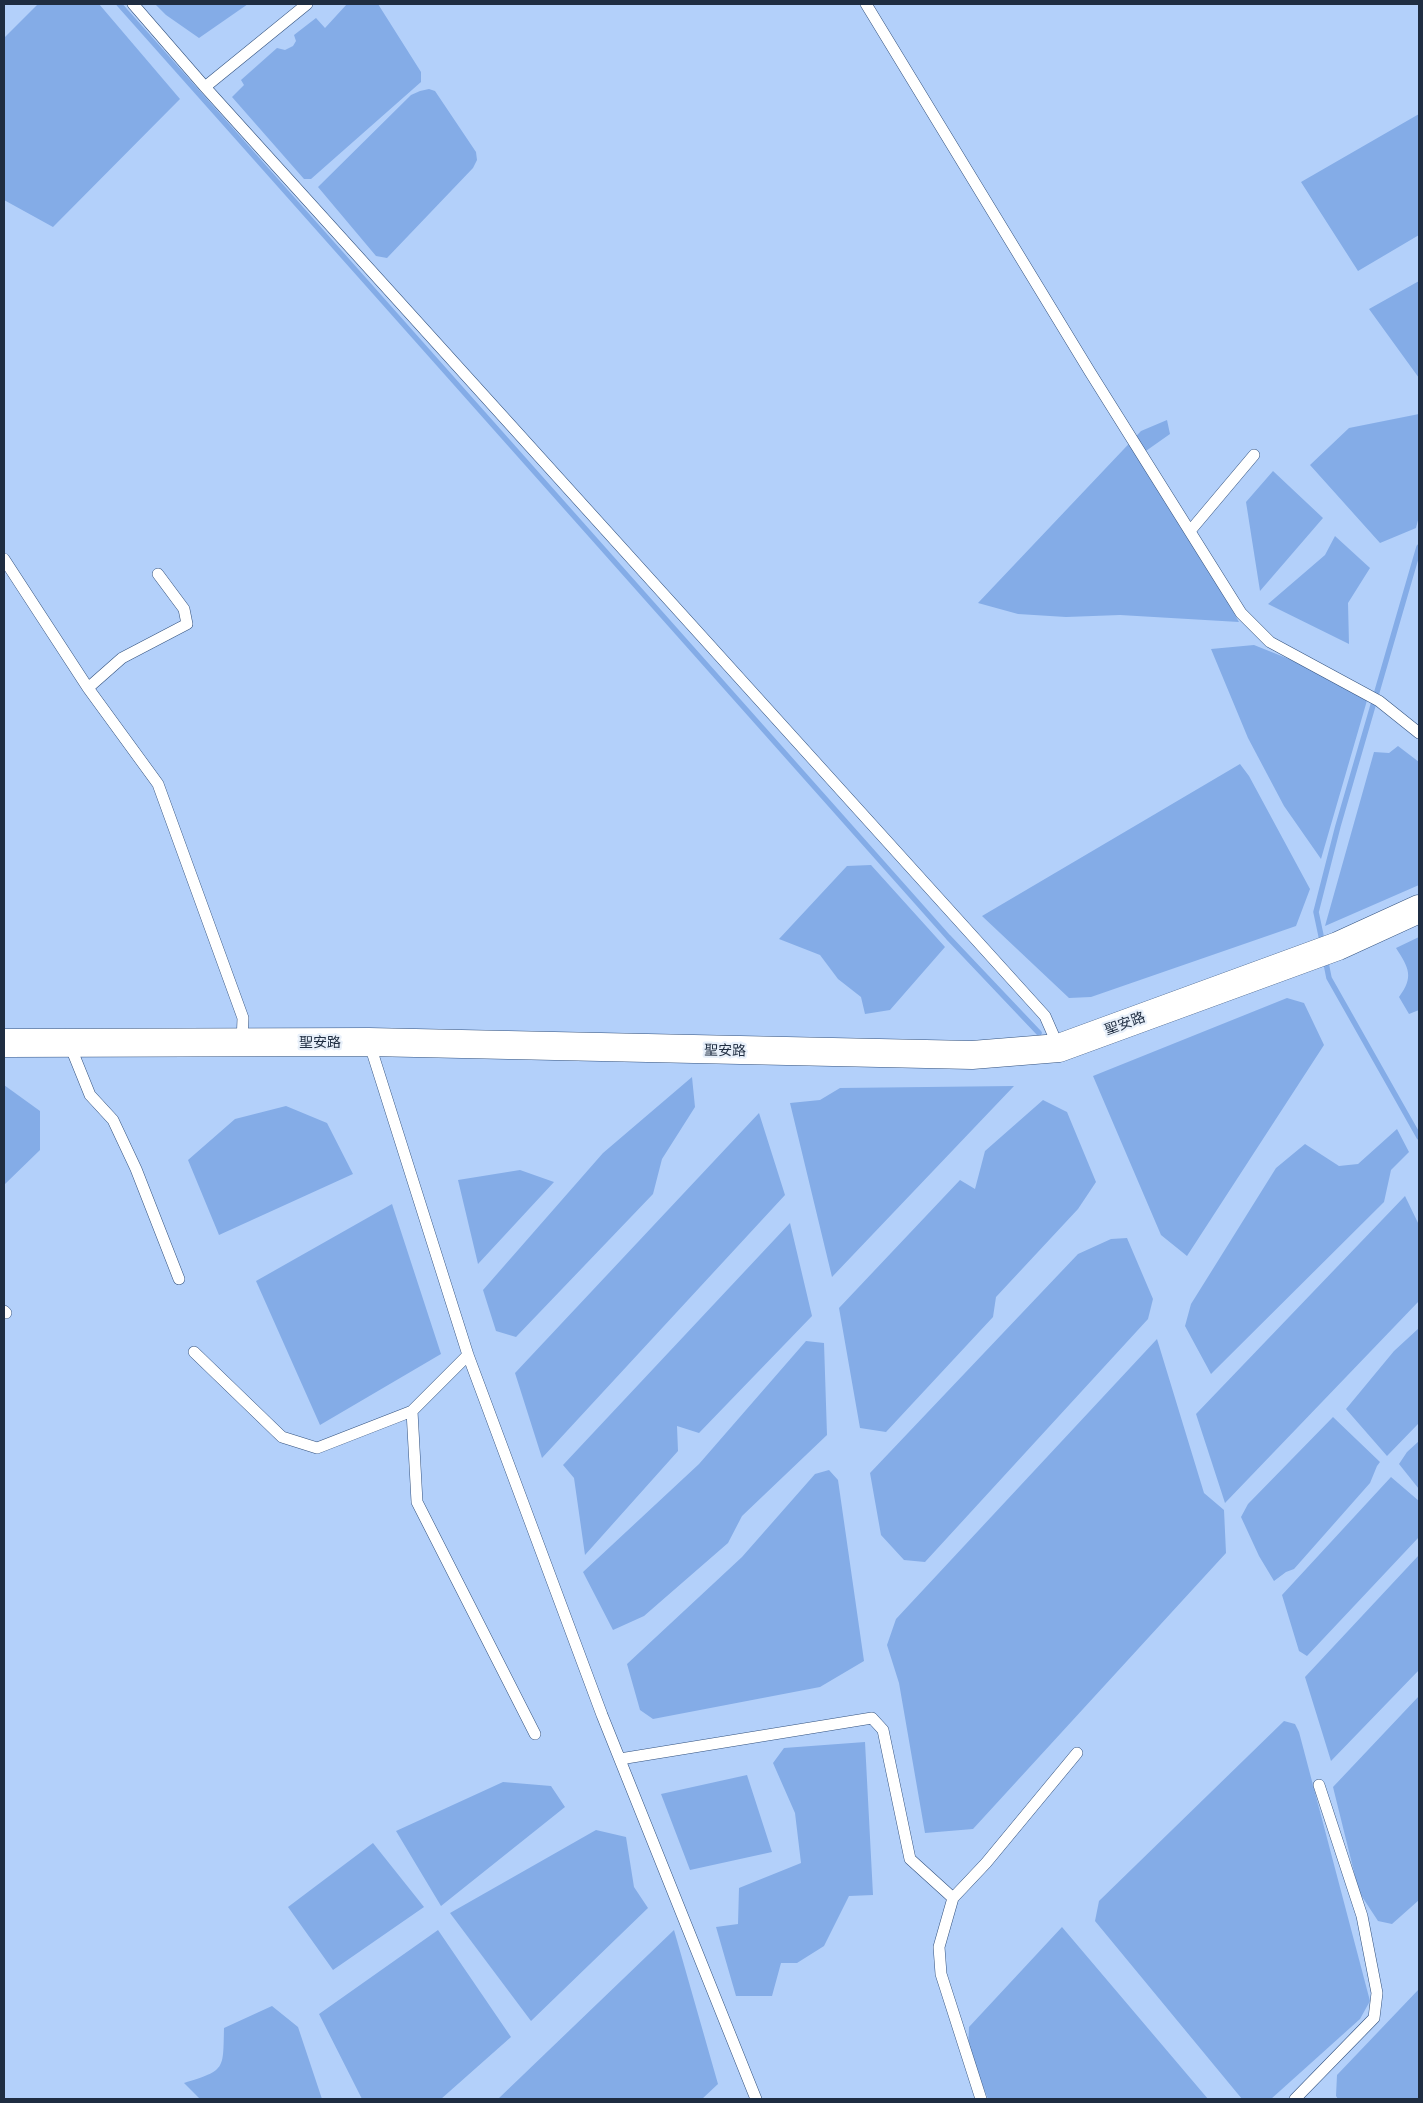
<!DOCTYPE html>
<html>
<head>
<meta charset="utf-8">
<style>
	body { margin:0 }
	#map { position:relative; width:1423px; height:2103px; overflow:hidden; background:#b3d0fa; font-family:Figtree,sans-serif }
	canvas { display:block }
	.frame { position:absolute; inset:0; border:5px solid #1f2d41; pointer-events:none }
</style>
</head>
<body>
<div id="map">
<canvas width="1423" height="2103"></canvas>
<div class="frame"></div>
</div>
<script>
const g = document.querySelector('canvas').getContext('2d');
g.lineJoin = 'round';
function fill(path, color) {
  g.fillStyle = color;
  g.fill(path, 'evenodd');
}
function trace(path, color, width, dash) {
  g.strokeStyle = color;
  g.lineWidth = width;
  g.lineCap = dash ? 'butt' : 'round';
  g.setLineDash(dash || []);
  g.stroke(path);
}
function label(font, color, halo, rows, align = 'center') {
  g.font = font + ' Figtree,"Noto Sans TC",sans-serif';
  g.lineWidth = 4.5;
  g.setLineDash([]);
  g.textBaseline = 'middle';
  g.strokeStyle = halo;
  g.fillStyle = color;
  for (const [text, x, y, turn = 0] of rows) {
    g.save();
    g.translate(x, y);
    g.rotate((+turn || 0) * Math.PI / 180);
    g.textAlign = isNaN(turn) ? turn : align;
    if (halo) g.strokeText(text, 0, 0);
    g.fillText(text, 0, 0);
    g.restore();
  }
}
fill(new Path2D(`
	M38 4H99L180 99 53 227 4 200V38Z
	M155 4H248L199 38 166 15Z
	M347 4H378L421 72V82L311 179H304L232 97 244 85 241 80 277 48 285 50 293 46 296 41 294 35 316 18 325 28Z
	M429 89 435 91 476 152 477 160 473 168 387 258 376 256 318 187 411 95 420 91Z
	M1419 114V235L1358 271 1301 182Z
	M1419 281V378L1369 309Z
	M1419 414V516L1416 528 1380 543 1310 465 1349 428Z
	M1167 420 1170 434 1143 453 1239 622 1120 615 1066 617 1018 614 978 603 1141 431Z
	M1273 471 1323 518 1260 591 1246 502Z
	M1335 536 1370 568 1348 603 1349 644 1268 604 1325 555Z
	M1254 645 1289 659 1368 697 1321 859 1284 806 1248 738 1211 649Z
	M1398 746 1419 762V885L1325 926 1374 752 1389 753Z
	M1240 764 1249 776 1310 889 1296 926 1091 997 1069 998 982 916Z
	M871 865 945 947 890 1010 865 1014 861 997 838 979 820 955 779 939 847 866Z
	M1419 937V1010L1409 1014 1399 997C1414 977 1409 968 1396 948Z
	M1287 998 1304 1003 1324 1045 1187 1256 1161 1235 1093 1076Z
	M692 1077 695 1107 662 1159 653 1194 516 1337 496 1331 483 1290 603 1153Z
	M4 1085 40 1111V1150L4 1185Z
	M1014 1086 832 1277 790 1103 820 1100 840 1088Z
	M1043 1100 1067 1112 1096 1182 1078 1209 996 1297 993 1317 886 1432 860 1428 839 1308 960 1180 975 1189 985 1151Z
	M286 1106 327 1123 353 1174 219 1235 188 1160 235 1119Z
	M759 1113 785 1195 542 1458 515 1373Z
	M1397 1129 1409 1152 1391 1170 1384 1202 1211 1374 1185 1326 1191 1304 1276 1168 1305 1144 1339 1166 1358 1164Z
	M520 1170 554 1182 478 1264 458 1180Z
	M1405 1196 1419 1225V1301L1225 1503 1196 1414Z
	M392 1204 441 1354 320 1425 256 1281Z
	M790 1223 812 1316 699 1433 677 1426 678 1451 585 1555 574 1478 563 1465Z
	M1127 1238 1153 1299 1148 1319 925 1562 904 1560 881 1535 870 1473 1078 1254 1111 1239Z
	M1419 1328V1423L1387 1456 1346 1409 1394 1351Z
	M1157 1339 1204 1493 1224 1510 1226 1553 973 1829 925 1833 899 1683 887 1645 896 1619Z
	M806 1341 824 1343 827 1435 742 1516 728 1543 644 1616 613 1630 583 1572 699 1464Z
	M1333 1417 1380 1462 1377 1466 1370 1483 1294 1569 1286 1572 1274 1581 1259 1556 1241 1517 1248 1504Z
	M1419 1441V1489L1399 1464 1407 1452Z
	M829 1470 838 1480 864 1661 820 1687 653 1719 640 1710 627 1664 742 1557 815 1474Z
	M1391 1477 1419 1501V1537L1307 1656 1299 1651 1282 1595Z
	M1419 1555V1670L1331 1761 1305 1677Z
	M1419 1696V1900L1392 1924 1378 1921 1359 1892 1333 1787Z
	M1284 1721 1295 1724 1299 1732 1370 2001 1360 2019 1271 2099H1242L1095 1921 1099 1901Z
	M865 1742 873 1895 849 1896 824 1946 797 1963H781L772 1996H736L716 1927 738 1924 739 1888 801 1863 795 1813 773 1763 784 1748Z
	M747 1775 772 1852 690 1870 661 1794Z
	M503 1782 551 1786 565 1807 441 1906 396 1831Z
	M596 1830 626 1837 634 1887 648 1908 531 2021 450 1913Z
	M373 1843 424 1907 333 1970 288 1907Z
	M1062 1927 1208 2099H988L968 2049 969 2027Z
	M438 1930 511 2037 441 2099H362L319 2014Z
	M674 1930 718 2084 702 2099H498Z
	M1419 1989V2099H1338L1336 2096 1337 2075Z
	M272 2006 298 2027 322 2099H200L184 2083C226 2070 223 2070 224 2028Z`), '#84ace7');
trace(new Path2D(`
	M119 4 948 937 1039 1033
	M1323 945 1316 912 1338 826 1419 547
	M1325 958 1329 978 1419 1137`), '#84ace7', 5.5);
const service = new Path2D(`
	M133 4 205 87 1045 1016 1059 1048
	M866 4 1090 372 1241 613 1270 642 1379 701 1419 733
	M205 87 307 4
	M1190 531 1254 455
	M4 559 88 688 158 784 243 1018 242 1043
	M88 688 122 658 187 624 184 609 158 574
	M369 1042 468 1355 602 1715 756 2099
	M69 1043 90 1095 113 1120 136 1169 179 1279
	M4 1311 6 1313
	M194 1352 282 1437 317 1448 412 1411 468 1355
	M412 1411 417 1502 535 1734
	M620 1759 872 1718 883 1730 910 1859 953 1898
	M981 2099 941 1974 939 1947 953 1898 986 1863 1077 1753
	M1295 2099 1374 2018 1377 1993 1362 1916 1319 1785`);
const tertiary = new Path2D(`
	M4 1043 369 1042 972 1055 1059 1048 1338 946 1419 909`);
trace(service, '#32517e', 12);
trace(tertiary, '#32517e', 29);
trace(service, '#fff', 11);
trace(tertiary, '#fff', 28);
label('14px', '#1f2d41', '#e8f0fa', [
	["聖安路",1125,1024,-20],
	["聖安路",320,1043],
	["聖安路",725,1051,1]
]);
</script>
</body>
</html>
